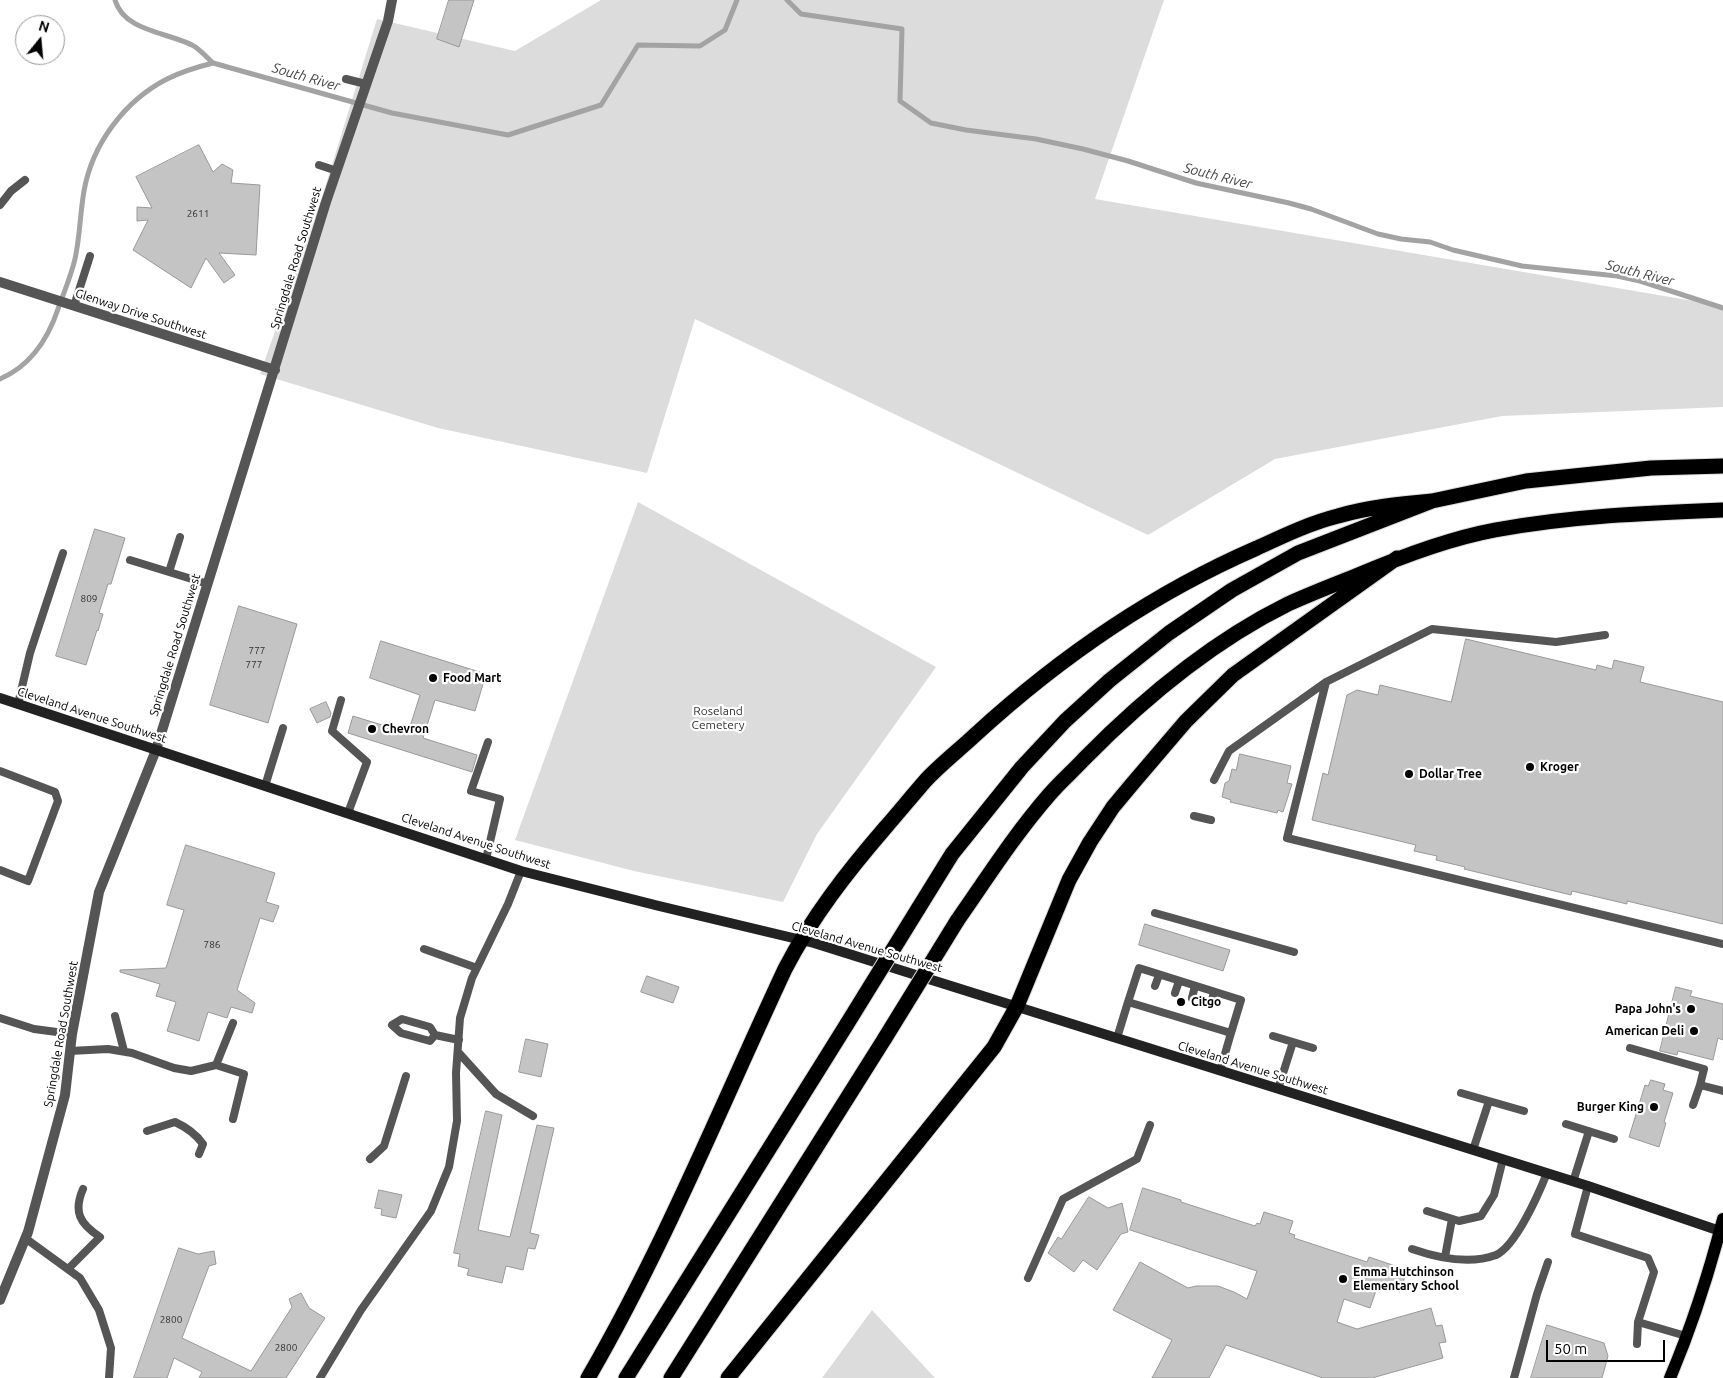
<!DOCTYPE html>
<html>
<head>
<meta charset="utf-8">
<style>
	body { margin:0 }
	#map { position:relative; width:1723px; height:1378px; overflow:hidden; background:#fff; font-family:Ubuntu,sans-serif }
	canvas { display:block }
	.north { position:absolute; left:15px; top:15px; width:50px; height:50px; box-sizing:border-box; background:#fff; border:1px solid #999; border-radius:50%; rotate:17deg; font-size:14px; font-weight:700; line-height:20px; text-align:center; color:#000 }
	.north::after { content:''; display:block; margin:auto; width:18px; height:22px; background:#000; clip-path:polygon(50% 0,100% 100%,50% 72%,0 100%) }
	.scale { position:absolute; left:1546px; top:1340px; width:119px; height:22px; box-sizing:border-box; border:2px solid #000; border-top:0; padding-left:6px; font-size:15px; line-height:18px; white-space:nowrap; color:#000; -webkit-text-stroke:4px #fff; paint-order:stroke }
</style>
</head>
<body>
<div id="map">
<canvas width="1723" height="1378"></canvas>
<div class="north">N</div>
<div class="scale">50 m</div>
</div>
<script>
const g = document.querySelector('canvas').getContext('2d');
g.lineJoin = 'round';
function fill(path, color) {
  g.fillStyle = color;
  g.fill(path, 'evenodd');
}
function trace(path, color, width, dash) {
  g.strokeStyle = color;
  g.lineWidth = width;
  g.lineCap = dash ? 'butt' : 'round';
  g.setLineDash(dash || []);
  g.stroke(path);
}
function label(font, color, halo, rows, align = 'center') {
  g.font = font + ' Ubuntu,sans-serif';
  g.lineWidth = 4.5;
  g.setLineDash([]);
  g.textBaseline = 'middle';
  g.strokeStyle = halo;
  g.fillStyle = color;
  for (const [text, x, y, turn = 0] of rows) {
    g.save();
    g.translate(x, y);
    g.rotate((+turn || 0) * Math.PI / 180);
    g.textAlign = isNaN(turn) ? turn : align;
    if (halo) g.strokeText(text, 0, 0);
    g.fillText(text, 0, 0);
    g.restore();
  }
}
fill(new Path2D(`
	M601 0H1164L1095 199 1723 306V407L1502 416 1275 459 1148 535 695 319 647 473 438 428 260 374 322 197 377 19 515 51Z
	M638 502 936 667 817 834 783 902 634 871 515 840Z
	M872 1310 935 1378H822Z`), '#dcdcdc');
trace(new Path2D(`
	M115 0C124 31 166 32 192 45 200 49 206 57 213 63
	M787 0 801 14 902 29 900 101 931 123 966 130 1036 139 1083 149 1128 161 1196 183 1289 203 1311 209 1378 234 1401 239 1430 242 1453 250 1522 266 1617 276 1640 281 1723 308
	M0 379C30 366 48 339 58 309 64 292 71 276 75 259 80 236 80 214 84 191 92 145 124 101 167 79 181 72 197 67 213 63L392 113 508 135 601 105 638 45 700 46 725 30 737 0`), '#a3a3a3', 5);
const building = new Path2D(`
	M449 0H474L459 47 437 39Z
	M199 145 213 172 222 164 233 170 231 183 260 185 256 255 219 253 235 275 224 283 206 258 191 288 133 250 148 220 137 221V207L152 208 136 177Z
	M95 529 125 538 111 584H108L99 613 103 614 98 631 97 630 86 665 56 656Z
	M239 606 297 624 268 723 210 705Z
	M1466 639 1596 670 1597 665 1612 669 1614 660 1644 667 1640 682 1723 702V924L1627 901V904L1572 891 1571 895 1464 869 1465 867 1436 860 1437 856 1414 851 1416 845 1312 820 1323 773 1328 775 1347 695 1357 690 1378 695 1380 685 1451 702Z
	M381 641 486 674 475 711 435 700 423 738 477 755 472 772 348 733 353 716 408 733 420 695 370 678Z
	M326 702 331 713 330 717 317 723 310 709Z
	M1240 754 1291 766 1287 783 1292 784 1283 812 1278 810 1277 813 1230 802 1231 800 1222 797 1225 783 1229 781 1232 769 1236 770Z
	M186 845 275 873 266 902 279 906 273 922 260 918 237 990 255 1003 252 1013 231 1007 227 1018 208 1012 199 1041 167 1031 176 1002 156 996 160 984 120 972V970L166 968 184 910 167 905Z
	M1145 924 1230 950 1223 971 1139 945Z
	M647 976 679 987 673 1003 641 992Z
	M1676 987 1692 991 1690 996 1723 1004V1040L1718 1038 1713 1060 1678 1051 1677 1055 1660 1051Z
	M526 1039 548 1044 541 1077 519 1072Z
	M1651 1080 1665 1084 1663 1090 1673 1093 1664 1122 1666 1123 1659 1147 1629 1137 1645 1085 1648 1086Z
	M486 1111 502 1115 478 1230 510 1237 537 1125 554 1128 530 1233 539 1235 535 1249 528 1248 523 1270 506 1266 502 1283 467 1275 469 1269 458 1266 460 1254 454 1253Z
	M1143 1188 1181 1200V1202L1255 1226 1257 1223 1260 1224 1264 1212 1293 1221 1289 1233 1295 1235 1294 1238 1367 1262 1369 1257 1407 1270 1400 1292 1378 1285 1370 1308 1344 1299 1337 1322 1357 1329 1431 1308 1436 1326 1442 1325 1446 1342 1439 1343 1443 1358 1372 1378H1323L1226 1345 1209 1378H1152L1172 1340 1113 1310 1140 1262 1188 1288 1196 1286H1218L1234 1292 1247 1299 1257 1271 1130 1230Z
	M379 1190 402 1195 396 1218 381 1215 382 1209 375 1208Z
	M1089 1197 1108 1208 1122 1203 1128 1232 1121 1234 1097 1270 1083 1260 1074 1272 1048 1253 1058 1237 1061 1239Z
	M179 1248 198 1254 214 1251 216 1264 209 1266 182 1338 251 1371 292 1307 289 1299 301 1293 309 1308 325 1318 286 1378H199L202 1372 174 1358 167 1378H134Z
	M1547 1325 1604 1343 1608 1356 1602 1378H1531Z`);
fill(building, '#c4c4c4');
trace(building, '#999', 1);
const primary = new Path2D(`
	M1670 1378C1692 1326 1709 1273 1723 1219`);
const motorway = new Path2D(`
	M918 909 952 854 1022 767 1065 721 1110 680 1169 633 1232 590 1298 553 1432 501 1526 481 1651 468 1723 466
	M957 921C987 878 1015 834 1049 795 1060 782 1073 771 1084 759 1144 698 1211 642 1288 604 1310 594 1333 585 1356 576 1400 557 1447 539 1495 530 1571 516 1645 513 1723 510
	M588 1378C664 1247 721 1106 785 969 812 917 847 872 885 828 899 812 912 796 926 780 941 764 959 750 975 735 1059 658 1151 594 1257 548 1283 536 1310 523 1338 516 1369 507 1400 504 1432 501
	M626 1378 847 1024
	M671 1378 885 1038
	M728 1378 994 1047 1017 1006 1069 880 1090 842 1113 807 1133 783 1186 721 1233 675 1397 558`);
trace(primary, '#dbdbdb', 14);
trace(motorway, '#dbdbdb', 17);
trace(new Path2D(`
	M346 79 366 84
	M319 165 337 171
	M0 205 11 191 25 180
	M74 306 90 256
	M130 560 208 584
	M169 572 180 537
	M1605 635 1556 642 1432 629 1326 682 1287 838 1723 944
	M341 700 332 731 367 762 348 813
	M18 704 30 653 63 553
	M0 771 55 792 58 801 28 881 0 870
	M1214 780 1229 751 1326 682
	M265 786 283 728
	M1194 816 1211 820
	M486 859 500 799 471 791 488 742
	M1155 913 1294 952
	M424 949 477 968
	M1155 986 1159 975
	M1175 993 1179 981
	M1192 998 1195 986
	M1128 1002 1139 968 1241 1000 1231 1033
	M1211 1004 1214 992
	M115 1016 124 1051
	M0 1018 34 1029 72 1034
	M435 1035 430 1041 401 1033 392 1025 402 1019 430 1027 435 1035 459 1040
	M1273 1036 1313 1048
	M1117 1038 1128 1002 1231 1033 1220 1071
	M1630 1048 1704 1069 1700 1085 1723 1091
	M70 1051 108 1049 132 1053 174 1068 191 1071 216 1065 244 1074 233 1119
	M458 1052 496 1094 533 1116
	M216 1065 233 1023
	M1278 1089 1293 1042
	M1461 1093 1524 1111
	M1693 1105 1700 1085
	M1566 1124 1614 1139
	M147 1131 175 1122C186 1127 195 1133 203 1144L199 1154
	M1473 1150 1489 1101
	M370 1159 384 1146 406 1076
	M1573 1182 1589 1131
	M1588 1186 1575 1234 1648 1258 1654 1272 1638 1322 1637 1344
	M1427 1211 1459 1221 1481 1216 1494 1195 1503 1159
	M25 1238 80 1278 99 1310 111 1348 109 1378
	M1412 1249C1438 1258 1469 1265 1496 1255 1516 1246 1539 1193 1547 1173
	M1445 1257 1452 1219
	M68 1269 100 1237C80 1224 73 1212 83 1189
	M1028 1278 1063 1199 1137 1159 1150 1125
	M1638 1322 1686 1336
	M320 1378 361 1310 431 1211 449 1167 457 1121 456 1073 460 1018 472 978 508 904 521 871
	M1514 1378 1537 1294 1548 1262`), '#555', 8);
trace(new Path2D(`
	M0 282 275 370
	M0 1300 28 1232 65 1095 72 1034 99 892 156 750 326 202 388 21 392 0`), '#555', 10);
trace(new Path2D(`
	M0 698 521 871 659 906 814 943 1588 1186 1723 1232`), '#222', 10);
trace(primary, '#000', 12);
trace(motorway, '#000', 15);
const motorwayBridge = new Path2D(`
	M847 1024 918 909
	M885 1038 957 921`);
trace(motorwayBridge, '#dbdbdb', 17, []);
trace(motorwayBridge, '#000', 15);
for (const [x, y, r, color] of [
	[433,678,5,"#000"],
	[372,729,5,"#000"],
	[1530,767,5,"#000"],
	[1409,774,5,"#000"],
	[1181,1002,5,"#000"],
	[1691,1009,5,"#000"],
	[1694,1031,5,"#000"],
	[1654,1107,5,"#000"],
	[1343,1279,5,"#000"]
]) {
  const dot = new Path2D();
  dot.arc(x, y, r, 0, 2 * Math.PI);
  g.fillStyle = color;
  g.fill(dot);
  trace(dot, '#fff', 2);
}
label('10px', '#313131', null, [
	["2611",198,214],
	["809",89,599],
	["777",257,651],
	["777",254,665],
	["786",212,945],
	["2800",171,1320],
	["2800",286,1348]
]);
label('12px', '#000', '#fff', [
	["Springdale Road Southwest",296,258,-73],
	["Glenway Drive Southwest",141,314,18],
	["Springdale Road Southwest",175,645,-73],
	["Cleveland Avenue Southwest",92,715,18],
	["Cleveland Avenue Southwest",476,841,18],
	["Cleveland Avenue Southwest",867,947,16],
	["Springdale Road Southwest",61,1034,-80],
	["Cleveland Avenue Southwest",1253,1068,17]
]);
label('bold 12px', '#000', '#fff', [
	["Food Mart",443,678],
	["Chevron",382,729],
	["Kroger",1540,767],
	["Dollar Tree",1419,774],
	["Citgo",1191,1002],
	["Papa John's",1681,1009,"right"],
	["American Deli",1684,1031,"right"],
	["Burger King",1644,1107,"right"],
	["Emma Hutchinson",1353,1272],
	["Elementary School",1353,1286]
], 'left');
label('12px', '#333', '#fff', [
	["Roseland",718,711],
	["Cemetery",718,725]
]);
label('italic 14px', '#444', '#fff', [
	["South River",306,77,16],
	["South River",1218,176,14],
	["South River",1640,273,14]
]);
</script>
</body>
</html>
